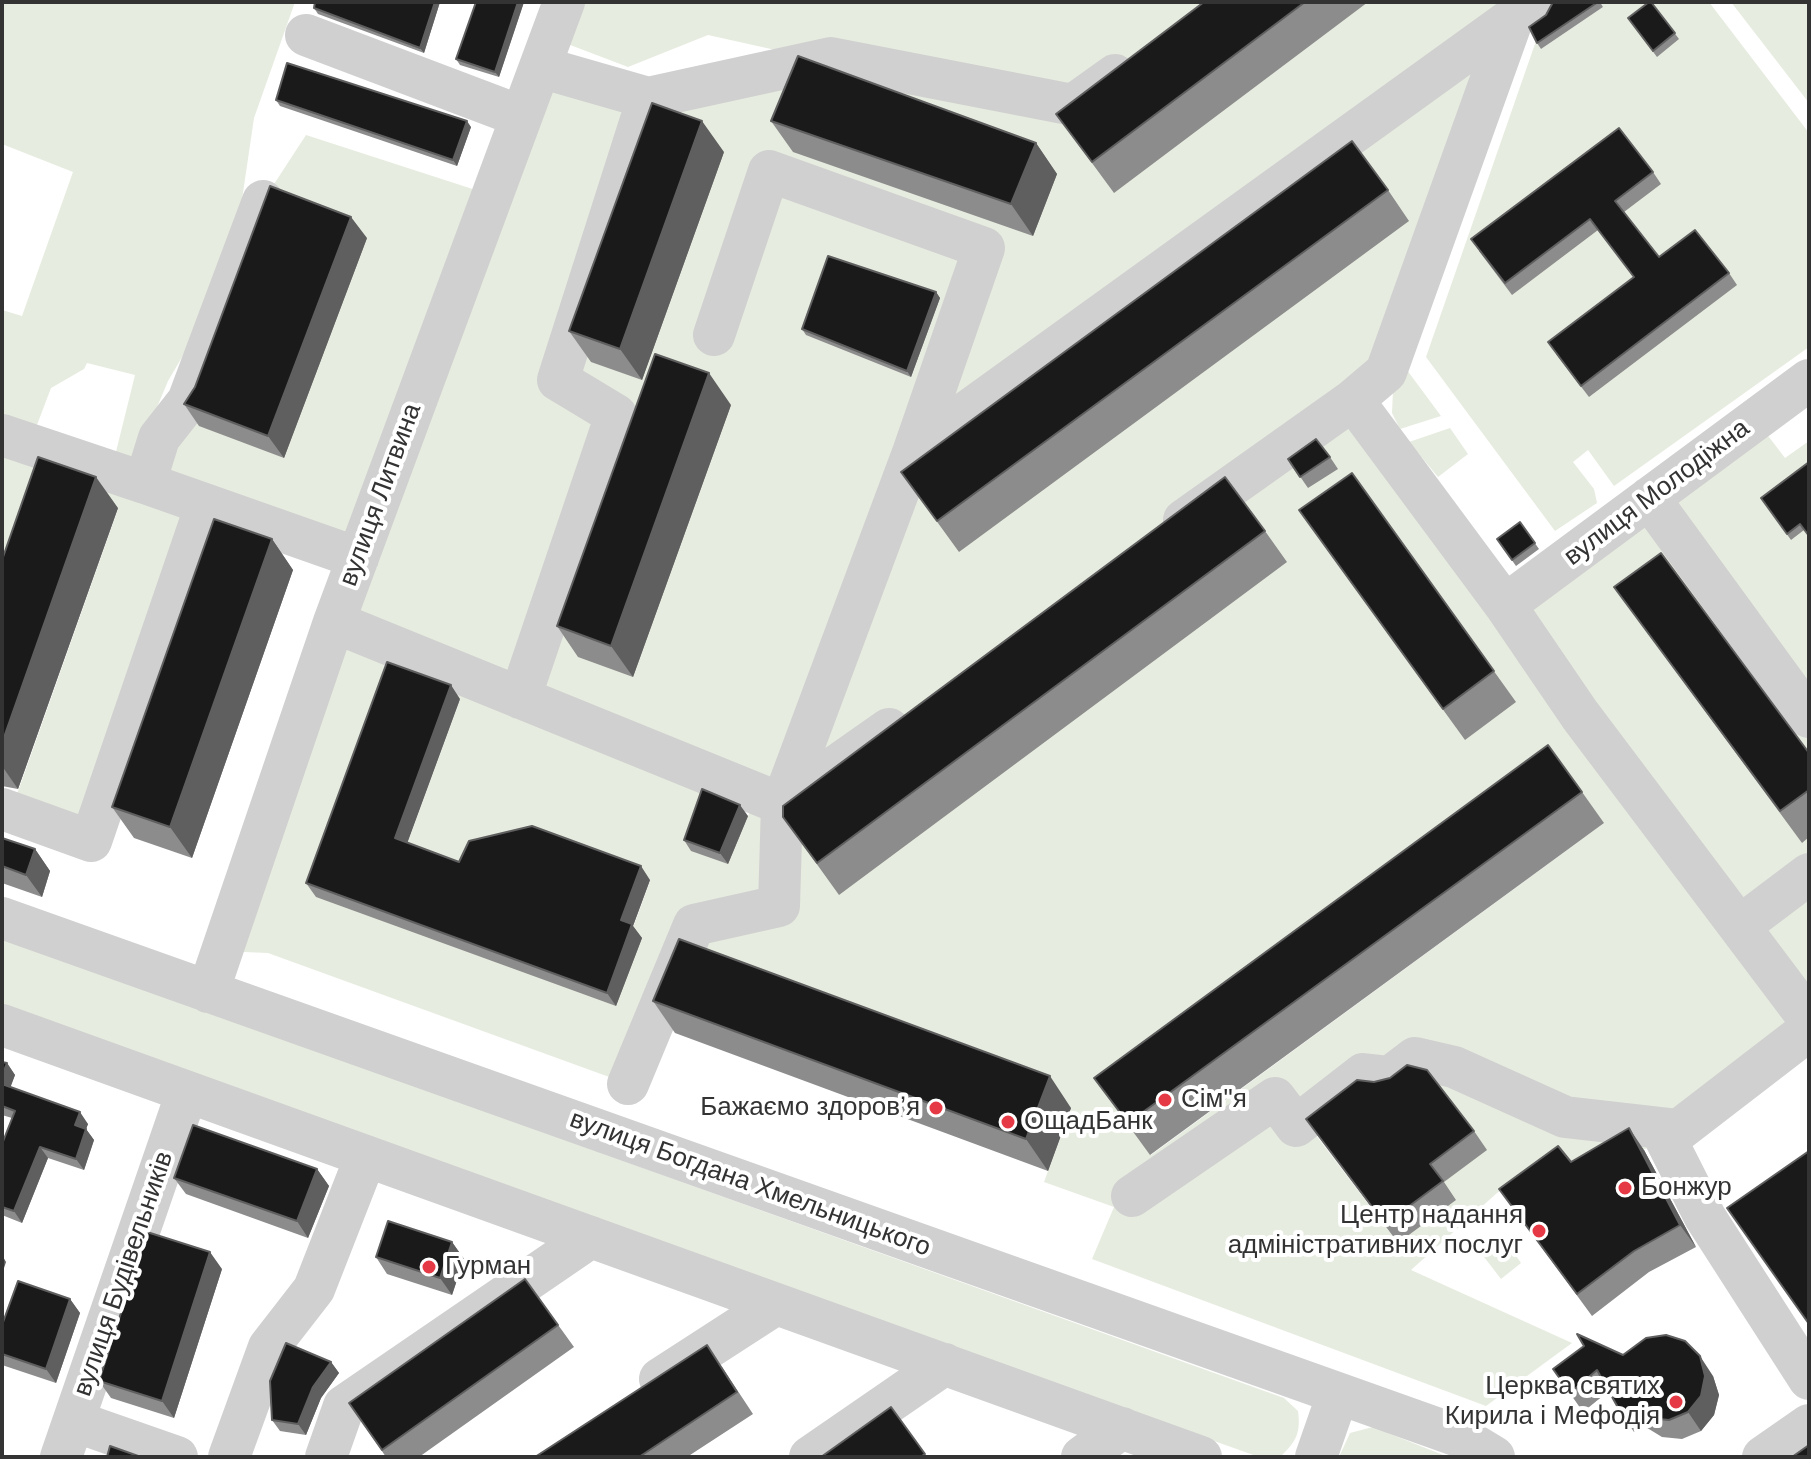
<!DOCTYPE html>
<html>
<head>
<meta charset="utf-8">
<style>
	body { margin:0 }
	#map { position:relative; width:1811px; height:1459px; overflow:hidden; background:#fff; font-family:Helvetica,sans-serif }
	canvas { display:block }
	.frame { position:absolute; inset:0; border:4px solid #333; pointer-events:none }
</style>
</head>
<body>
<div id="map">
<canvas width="1811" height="1459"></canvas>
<div class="frame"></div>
</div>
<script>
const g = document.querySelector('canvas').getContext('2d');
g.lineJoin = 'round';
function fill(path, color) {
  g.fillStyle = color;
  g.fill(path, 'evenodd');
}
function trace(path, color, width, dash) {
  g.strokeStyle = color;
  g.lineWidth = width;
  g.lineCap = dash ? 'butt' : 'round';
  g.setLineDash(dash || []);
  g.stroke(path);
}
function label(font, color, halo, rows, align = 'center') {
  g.font = font + ' Helvetica,sans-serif';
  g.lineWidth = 8;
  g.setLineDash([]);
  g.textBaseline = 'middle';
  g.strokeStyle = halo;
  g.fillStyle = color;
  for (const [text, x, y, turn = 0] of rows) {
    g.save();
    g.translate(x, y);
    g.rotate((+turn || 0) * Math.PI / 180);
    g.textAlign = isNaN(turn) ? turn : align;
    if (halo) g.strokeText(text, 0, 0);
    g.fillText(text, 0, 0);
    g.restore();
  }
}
fill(new Path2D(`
	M2 2H295L254 118 235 247 208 313 168 381 129 474 144 483 263 201 306 135 491 195 540 67 648 98 780 51 708 35 628 67 565 43 580 2H1558L1521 31 1401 362 1441 416 1400 429 1392 413 1393 390 1346 407 1505 605 1756 420 1785 458 1809 441 1804 530 1809 536V755L1637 618 1802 842 1809 837V1030L1649 1148 1568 1165 1557 1151 1497 1193 1411 1270 1572 1343 1486 1406 1092 1259 1114 1207 1044 1182 1071 1108 681 963 634 1086 268 953 244 952 223 944 358 559 206 505 91 841 16 797 118 509 2 654V310L22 316 73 172 2 144ZM87 363 135 375 111 472 32 438 51 388 84 369ZM460 699 404 852 469 876 650 881 631 933 316 897ZM716 790 754 802 728 863ZM1604 823 1151 1155 1117 1109ZM1364 1078 1398 1243 1306 1122Z
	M1600 2H1709L1809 133V347L1614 486 1588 450 1573 462 1594 489 1597 503 1555 531 1426 357 1536 41 1541 49 1603 7ZM1660 183 1623 212 1667 269 1642 288 1598 230Z
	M1731 2H1809V103Z
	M1450 428 1468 454 1438 477 1409 442Z
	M2 938 1284 1398 1298 1411C1301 1433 1296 1442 1280 1457H1259L2 1008Z
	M1502 1235 1521 1263 1501 1279 1481 1253Z
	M1373 1427 1448 1457H1339L1350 1433Z`), '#e6ecdf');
trace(new Path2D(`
	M1513 18 1386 372 1353 400 1505 605 1580 715 1809 1019
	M306 35 520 116
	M540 67 648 98 831 58 1073 105 1115 75
	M263 201 188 401 159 438 145 483 358 558
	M714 335 769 171 984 248 914 450
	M2 435 145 483
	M1649 498 1809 717
	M1184 520 1353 400
	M1505 605 1809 380
	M334 622 782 804
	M520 698 616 415 558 380 648 98
	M782 804 889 729
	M2 809 91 841 206 505
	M2 918 1461 1437 1494 1457
	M1740 926 1809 874
	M208 992 334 622 564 2
	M2 1025 1201 1457
	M628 1084 694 925 779 906 782 804 914 450 1535 2
	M1660 1128 1705 1217 1809 1379
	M1132 1196 1275 1098 1296 1126 1363 1074 1390 1077 1415 1058 1454 1067 1565 1117 1679 1130 1809 1030
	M660 1379 776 1304
	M74 1421 177 1457
	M61 1457 187 1092
	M229 1457 269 1347 314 1289 366 1156
	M326 1457 344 1406 591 1237
	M810 1457 945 1364
	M1082 1457 1122 1428
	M1316 1457 1338 1394
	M1763 1457 1809 1425`), '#d0d0d0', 42);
fill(new Path2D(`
	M315 2H440L424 53 318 14 314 8Z
	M476 2H524L499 77 460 65 456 59Z
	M1204 2H1368L1114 193 1056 114Z
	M1553 2H1600L1603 7 1541 49 1537 43 1546 15Z
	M1651 2 1679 39 1657 57 1628 18Z
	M276 100 471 127 457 166 280 106Z
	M771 121 1036 143 1057 174 1033 236 793 152Z
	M724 152 642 380 591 362 569 331Z
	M1653 172 1661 184 1624 212 1659 257 1729 273 1737 285 1589 397 1556 354 1634 277 1598 230 1512 295 1479 251Z
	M1388 190 1409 221 959 552 901 472Z
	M367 238 284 458 199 426 184 404Z
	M936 292 940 298 911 377 806 335 802 329Z
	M731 405 633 677 578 657 557 626Z
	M1330 457 1338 469 1308 488 1288 459Z
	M1809 462 1804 530 1791 540 1761 498Z
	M1352 473 1516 702 1465 740 1321 541Z
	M118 508 18 789 2 786V560Z
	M1520 522 1539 549 1516 566 1497 539Z
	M1265 531 1287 562 839 895 783 817Z
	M272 539 293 570 192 858 134 838 112 807Z
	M1614 587 1809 753V837L1802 843Z
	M460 699 407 843 459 862 650 880 633 926 642 938 616 1006 316 897 306 883Z
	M1582 792 1604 823 1150 1155 1094 1078Z
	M748 816 728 864 691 851 684 840Z
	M2 838 35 849 50 871 42 897 2 883Z
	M653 1001 1071 1108 1048 1171 675 1033Z
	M2 1062 7 1063 15 1075 10 1087 88 1124 86 1129 94 1140 84 1170 48 1158 22 1223 2 1215V1144L12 1118 2 1115Z
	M1306 1119 1474 1131 1487 1150 1444 1182 1456 1200 1398 1243Z
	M1644 1150 1696 1247 1649 1272 1592 1316 1499 1189 1571 1162Z
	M317 1169 329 1186 308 1238 186 1194 174 1178Z
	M452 1242 464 1259 452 1295 387 1274 376 1257Z
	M222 1269 174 1418 111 1398 99 1381Z
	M525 1279 574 1347 419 1457H386L349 1403Z
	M70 1299 80 1313 56 1383 2 1365V1325Z
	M1623 1355 1713 1376 1719 1395 1714 1415 1701 1431 1682 1439 1662 1437 1644 1426 1634 1432 1621 1413 1609 1391 1583 1412 1553 1369Z
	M331 1362 339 1373 321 1398 306 1435 280 1431 272 1420Z
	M722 1367 753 1414 687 1457H535Z`), '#8c8c8c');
fill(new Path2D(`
	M435 2H440L424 53 420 48Z
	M518 2H524L499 77 495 72Z
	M467 121 471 127 457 166 453 160Z
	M702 121 724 152 642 380 620 349Z
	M1036 143 1057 174 1033 236 1011 204Z
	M351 217 367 238 284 458 268 436Z
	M936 292 940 298 911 377 907 371Z
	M709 373 731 405 633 677 611 646Z
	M96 477 118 508 18 789 2 766V743Z
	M272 539 293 570 192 858 170 827Z
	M451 685 460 699 404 852 395 838Z
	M740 805 748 816 728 864 720 853Z
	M35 849 50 871 42 897 26 875Z
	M641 866 650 880 633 926 642 938 616 1006 607 993 621 920Z
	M7 1063 15 1075 8 1094 2 1086V1076Z
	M1050 1076 1071 1108 1048 1171 1026 1139Z
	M80 1112 88 1124 83 1137 75 1125Z
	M1629 1128 1644 1150 1696 1247 1680 1225Z
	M86 1129 94 1140 84 1170 76 1159Z
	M40 1147 48 1158 22 1223 14 1211Z
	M317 1169 329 1186 308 1238 297 1221Z
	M452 1242 464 1259 452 1295 440 1278Z
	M210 1252 222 1269 174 1418 162 1401Z
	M2 1255 6 1262 2 1274Z
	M70 1299 80 1313 56 1383 46 1369Z
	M1700 1356 1713 1376 1719 1395 1714 1415 1701 1431 1688 1412Z
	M331 1362 339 1373 321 1398 306 1435 298 1424 313 1387Z`), '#5f5f5f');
const building = new Path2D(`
	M315 2H435L420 48 314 8Z
	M476 2H518L495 72 456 59Z
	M1204 2H1305L1092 162 1056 114Z
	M1553 2H1598L1537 43 1529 27 1546 15Z
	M1649 2H1651L1675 33 1653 51 1628 18Z
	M798 56 1036 143 1011 204 771 121Z
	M287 63 467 121 453 160 276 100Z
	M652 103 702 121 620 349 569 331Z
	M1619 128 1653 172 1615 201 1659 257 1695 230 1729 273 1581 386 1548 342 1634 277 1590 219 1505 283 1471 239Z
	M1352 141 1388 190 937 521 901 472Z
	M270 186 351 217 268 436 184 404 195 387Z
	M828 256 936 292 907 371 802 329Z
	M655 354 709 373 611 646 557 626Z
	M1316 439 1330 457 1300 477 1288 459Z
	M38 457 96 477 2 743V560Z
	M1809 462V536L1800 524 1787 534 1761 498Z
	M1352 473 1494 671 1443 709 1299 510Z
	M1225 477 1265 531 817 863 783 817V806Z
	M214 519 272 539 170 827 112 807Z
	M1520 522 1535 543 1512 560 1497 539Z
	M1661 553 1809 753V790L1780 811 1614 587Z
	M387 662 451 685 395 838 459 862 469 841 532 826 641 866 621 920 632 924 607 993 306 883Z
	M1548 745 1582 792 1128 1123 1094 1078Z
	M702 789 740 805 720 853 684 840Z
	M2 838 35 849 26 875 2 866Z
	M679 939 1050 1076 1026 1139 653 1001Z
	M2 1062 7 1063 2 1076Z
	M1407 1065 1427 1070 1474 1131 1430 1164 1443 1181 1385 1224 1306 1119 1357 1080 1374 1082 1390 1078Z
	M2 1084 80 1112 75 1125 86 1129 76 1159 40 1147 14 1211 2 1207V1144L15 1111 2 1106Z
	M193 1125 317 1169 297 1221 174 1178Z
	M1629 1128 1680 1225 1634 1251 1577 1294 1499 1189 1558 1146 1571 1162Z
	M1809 1151V1324L1727 1208Z
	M388 1221 452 1242 440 1278 376 1257Z
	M147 1232 210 1252 162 1401 99 1381Z
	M525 1279 558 1325 382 1450 349 1403Z
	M18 1281 70 1299 46 1369 2 1354V1325Z
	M1577 1334 1623 1355 1646 1338 1666 1335 1685 1341 1700 1356 1705 1376 1701 1396 1688 1412 1669 1420 1648 1418 1631 1407 1621 1413 1597 1370 1570 1393 1553 1369 1584 1346Z
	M286 1343 331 1362 313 1387 298 1424 272 1420 270 1381Z
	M707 1345 737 1392 639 1457H535Z
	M891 1407 925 1454 920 1457H821Z
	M1809 1445V1457H1792Z
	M110 1446 141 1457H107Z`);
fill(building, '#1a1a1a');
trace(building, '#5f5f5f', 2);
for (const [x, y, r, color] of [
	[1165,1100,8,"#e63946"],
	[936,1108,8,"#e63946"],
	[1008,1122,8,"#e63946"],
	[1625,1188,8,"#e63946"],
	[1539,1231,8,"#e63946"],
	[429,1267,8,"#e63946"],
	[1676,1402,8,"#e63946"]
]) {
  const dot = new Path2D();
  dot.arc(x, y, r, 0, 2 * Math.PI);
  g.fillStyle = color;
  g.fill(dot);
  trace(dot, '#fff', 3);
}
label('26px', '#333', '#fff', [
	["вулиця Молодіжна",1657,493,-37],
	["вулиця Литвина",381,495,-70],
	["вулиця Богдана Хмельницького",750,1184,20],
	["вулиця Будівельників",124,1274,-71]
]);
label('26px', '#333', '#fff', [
	["Сім\"я",1181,1100],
	["Бажаємо здоровʼя",920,1108,"right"],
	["ОщадБанк",1024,1122],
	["Бонжур",1641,1188],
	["Центр надання",1523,1216,"right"],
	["адміністративних послуг",1523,1246,"right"],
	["Гурман",445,1267],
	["Церква святих",1660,1387,"right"],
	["Кирила і Мефодія",1660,1417,"right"]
], 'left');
</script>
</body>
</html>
